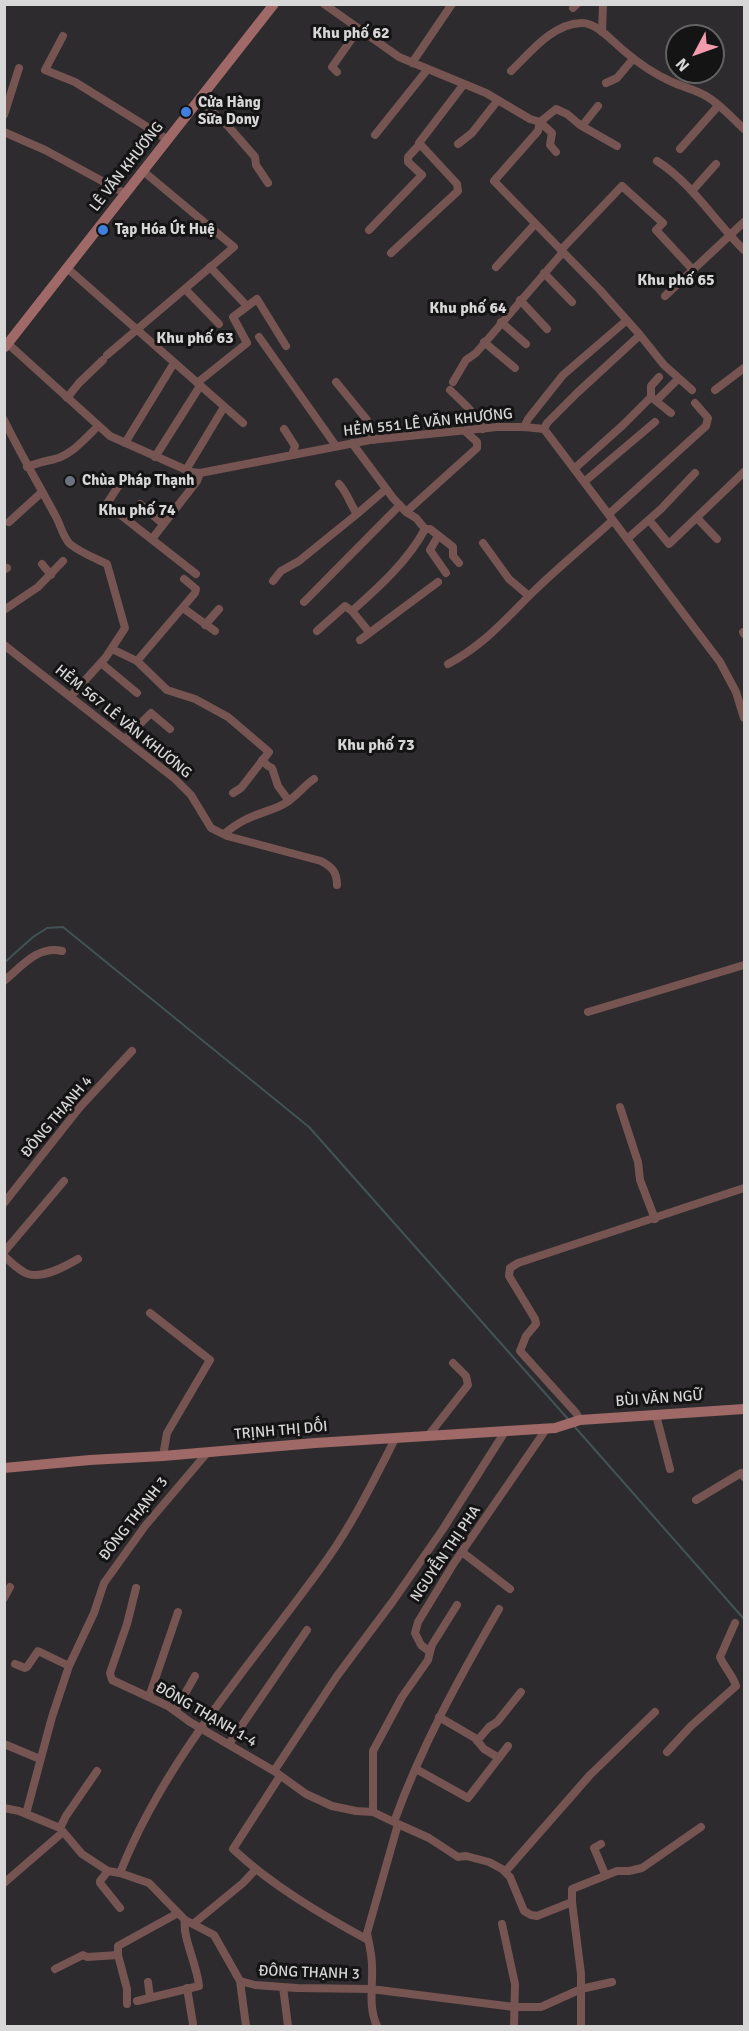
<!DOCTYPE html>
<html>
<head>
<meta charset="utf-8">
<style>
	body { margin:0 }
	#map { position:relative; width:749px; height:2031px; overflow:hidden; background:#2d2b2d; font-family:Signika,sans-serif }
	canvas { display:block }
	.frame { position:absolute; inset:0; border:6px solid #d8d7d8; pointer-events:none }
	.north { position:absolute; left:665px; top:24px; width:60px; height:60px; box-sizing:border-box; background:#151415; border:2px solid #636263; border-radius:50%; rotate:229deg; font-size:16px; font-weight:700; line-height:24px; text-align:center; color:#d8d7d8 }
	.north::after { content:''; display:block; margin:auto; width:21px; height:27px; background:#f29aae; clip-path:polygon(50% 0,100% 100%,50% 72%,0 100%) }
</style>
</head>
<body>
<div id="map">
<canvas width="749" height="2031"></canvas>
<div class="frame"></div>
<div class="north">N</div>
</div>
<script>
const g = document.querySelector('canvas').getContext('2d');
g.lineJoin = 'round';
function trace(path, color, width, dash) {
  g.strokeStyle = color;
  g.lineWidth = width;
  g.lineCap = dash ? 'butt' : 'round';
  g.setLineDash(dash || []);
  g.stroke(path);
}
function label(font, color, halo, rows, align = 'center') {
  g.font = font + ' Signika,sans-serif';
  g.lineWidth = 6;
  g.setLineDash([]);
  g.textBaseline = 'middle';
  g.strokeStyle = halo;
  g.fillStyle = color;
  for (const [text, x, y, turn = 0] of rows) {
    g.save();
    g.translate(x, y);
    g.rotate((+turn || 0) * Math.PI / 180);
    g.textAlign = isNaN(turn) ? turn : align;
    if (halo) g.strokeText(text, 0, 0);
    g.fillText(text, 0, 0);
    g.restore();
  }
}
trace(new Path2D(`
	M4 963 33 937 47 928 63 927 309 1127 568 1419
	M574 1426 744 1619`), '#415354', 2);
trace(new Path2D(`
	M324 4 399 57 486 93 530 119 540 122 556 109 567 114 580 125 617 146
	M573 8 577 4
	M602 32 603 4
	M63 36 45 70 75 82 168 140
	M412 63 452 4
	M511 71C530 53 552 24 581 23 596 22 612 41 623 50 638 63 654 74 672 82 683 87 696 90 706 96 720 104 733 119 744 129
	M337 72 332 67 358 30
	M606 83 617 78 633 59
	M199 100 228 126 255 157 256 165 268 183
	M4 115 19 68
	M582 126 598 106
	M4 132 45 150 126 194
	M375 135 427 70
	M458 144 472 133 498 100
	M680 149 718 106
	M556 152 550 145 552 133 540 122 538 131 494 181 600 290 640 335
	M657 161C692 183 715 222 744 250
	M692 191 716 164
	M369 230 422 175 408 162V157L420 144
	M561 250 622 186 663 223 656 230 693 270
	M391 253 458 191 457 184 419 143 464 84
	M210 267 247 306
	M496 267 535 224
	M67 268 243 423
	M544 273 572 302
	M185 289 219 324
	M665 296 744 222
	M520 300 547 329
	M501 322 526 344
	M259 337 336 446
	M6 342 110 436 191 472 200 473 370 440 497 427H524L544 429 720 662 736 692 744 718
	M484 342 515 368
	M107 355 234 247 143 171
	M336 382 367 420 374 440
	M453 382 466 360 476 353 563 252
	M197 383 247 343 233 317 257 299 286 346
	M450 390C462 402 476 413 483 429
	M715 390 744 368
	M651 397V386L659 377
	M67 398 79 383 103 360
	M656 401 678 379
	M4 420C20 453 38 483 55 515 61 525 62 536 70 544 81 553 95 558 107 564L125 628 106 657 71 696
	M524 427 528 419 563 375 627 320
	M284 429 295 446 292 455
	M544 429 547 423 577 393 640 335 664 365 692 390
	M125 443 174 363
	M155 457 200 386
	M27 467C37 463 45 461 55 459 72 454 85 439 97 427
	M574 469 623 425 651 397 671 413
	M186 470 224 407
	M123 479 108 502V505L196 574
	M584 482 655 422
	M339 484C347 492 350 504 357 514L386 489
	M140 504 163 524
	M406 512 477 448V442L465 431
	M609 514 706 426 708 418 695 403
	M697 518 717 539
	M649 520 669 544 744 472
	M9 522 42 492
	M425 529H430L453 547V556L459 563
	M438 536 430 550 446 573
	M152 539 197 481 200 473
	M627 539 661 509 695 473
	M483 543 509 579 529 596
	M42 564 51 575
	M4 570 7 568
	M273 581 281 571 299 561 357 514
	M304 602 400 505
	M183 608 215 631
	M4 610 38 587 63 561
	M352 611 369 632
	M205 625 219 609
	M317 631 345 606 352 611C379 587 408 561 425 529L416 518 406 512 393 498 352 443
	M743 632 744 634
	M360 640 438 582
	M4 645 174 778 191 795 211 828 227 836 321 861C332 867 337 872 337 885
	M112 649 137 661 167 690 195 699 228 717 269 752 241 788 233 793
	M137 661 195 593 196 589 184 579
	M101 663 137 693
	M448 664C483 645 502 623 530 595 556 569 586 545 613 520
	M125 739 151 713 170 729
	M262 760 268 766 272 768 278 786 289 801
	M224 834C246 816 256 816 280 806 294 800 302 787 314 779
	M4 981C21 967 38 945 62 951
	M588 1012 744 965
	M620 1107 638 1162 640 1180 655 1219
	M4 1203 80 1107 132 1051
	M4 1252 64 1181
	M4 1256C11 1262 19 1271 28 1274 43 1279 66 1266 78 1259
	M150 1313 210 1360 167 1433 163 1456
	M656 1415 670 1469
	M580 1420 576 1413 520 1351 526 1336 536 1324 535 1319 509 1276 510 1268 518 1263 744 1188
	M428 1436 468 1385 466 1376 453 1363
	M696 1500 741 1473 744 1477
	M462 1552 510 1589
	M136 1588 127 1624 110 1673 112 1680 168 1706 190 1722 274 1771 306 1794 332 1806 356 1811 373 1812
	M4 1598 10 1587
	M430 1652 432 1645 457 1605
	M15 1664 25 1668 27 1667 38 1651 69 1666
	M149 1697 178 1612
	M175 1711 195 1676
	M439 1717 475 1738 484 1749 499 1758
	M477 1741 489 1727 497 1722 521 1692
	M4 1744 40 1759
	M229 1744 307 1630
	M667 1752 691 1726 736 1686C734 1677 724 1667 720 1657L735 1623
	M416 1769 468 1798 508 1746
	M274 1771 337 1676 393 1601 443 1529 506 1430
	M280 1776 233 1849C271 1885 322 1915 368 1940
	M4 1808 19 1811 60 1828 82 1854 108 1871 120 1873 149 1883 185 1920 214 1935 240 1981 255 1985 297 1988 371 1989 514 2007H541L581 1989 612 1982
	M26 1814 52 1717 69 1666 94 1613 104 1583 145 1526 207 1453
	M394 1822C421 1747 459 1678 499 1609
	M398 1824 429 1838 458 1857 466 1856 489 1862 502 1869 510 1877 524 1911 531 1915 537 1916 572 1902 581 1974V2026
	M60 1828 66 1816 97 1771
	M601 1844 594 1848 605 1874
	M108 1871 100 1881V1883L120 1908
	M505 1872 590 1775 655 1712
	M120 1873C167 1754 255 1661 328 1558 354 1521 374 1480 395 1439
	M4 1883 63 1832
	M572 1902V1889L617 1871H629L642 1868 701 1827
	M193 1924 243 1883 256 1869
	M502 1924 515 1984 514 2026
	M55 1969 83 1955 87 1957 118 1955
	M240 1981 246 2026
	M148 1982 150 1997
	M283 1987 288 2026
	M187 1988 193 2024
	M137 2001 199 1986C197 1964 182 1937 185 1920
	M127 2004V1989L118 1955V1946L178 1913
	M377 2026C368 2007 373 1986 372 1966 372 1954 369 1944 367 1933L398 1824 373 1812V1751L402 1697 428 1660 430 1652 421 1645 415 1633 418 1622 454 1563 547 1428`), '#765452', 8);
trace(new Path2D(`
	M5 347 274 4
	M4 1468 90 1460 163 1456 315 1443 555 1428 580 1420 744 1409`), '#9f6967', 10);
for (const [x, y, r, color] of [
	[186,112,6,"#3f7fe0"],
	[103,230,6,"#3f7fe0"],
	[70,481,6,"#6b7280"]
]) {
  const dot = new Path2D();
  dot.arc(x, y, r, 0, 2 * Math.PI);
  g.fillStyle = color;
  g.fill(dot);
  trace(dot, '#151415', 2);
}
label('bold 15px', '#d8d7d8', '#151415', [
	["Cửa Hàng",198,103],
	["Sữa Dony",198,120],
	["Tạp Hóa Út Huệ",115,230],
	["Chùa Pháp Thạnh",82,481]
], 'left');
label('15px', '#d8d7d8', '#151415', [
	["LÊ VĂN KHƯƠNG",127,167,-52],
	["HẺM 551 LÊ VĂN KHƯƠNG",428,423,-6],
	["HẺM 567 LÊ VĂN KHƯƠNG",123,722,39],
	["ĐÔNG THẠNH 4",57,1117,-50],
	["BÙI VĂN NGỮ",659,1399,-4],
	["TRỊNH THỊ DỐI",281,1431,-5],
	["ĐÔNG THẠNH 3",134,1519,-52],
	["NGUYỄN THỊ PHA",446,1554,-56],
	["ĐÔNG THẠNH 1-4",206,1715,30],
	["ĐÔNG THẠNH 3",309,1973,2]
]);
label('bold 16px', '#d8d7d8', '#151415', [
	["Khu phố 62",351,34],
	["Khu phố 65",676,281],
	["Khu phố 64",468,309],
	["Khu phố 63",195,339],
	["Khu phố 74",137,511],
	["Khu phố 73",376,746]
]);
</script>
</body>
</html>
